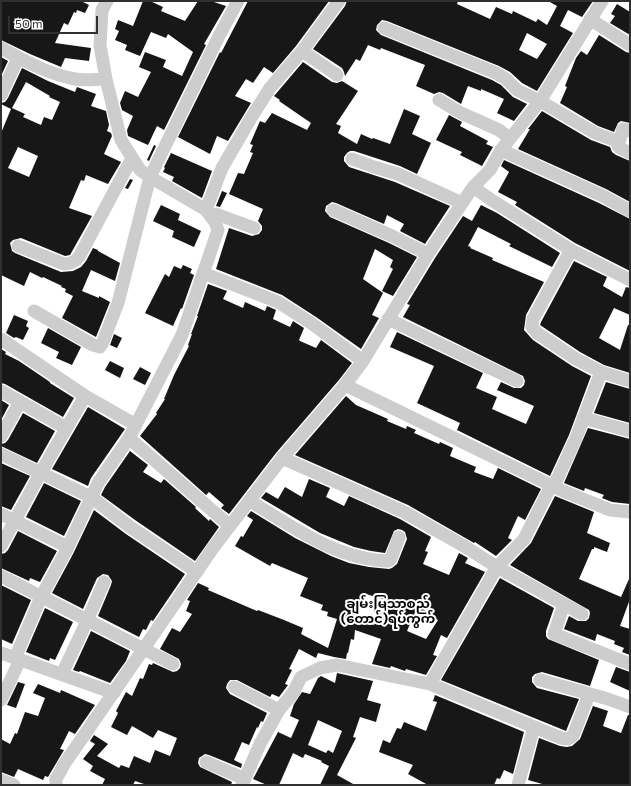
<!DOCTYPE html>
<html>
<head>
<meta charset="utf-8">
<style>
	body { margin:0 }
	#map { position:relative; width:631px; height:786px; overflow:hidden; background:#fff; font-family:Commissioner,sans-serif }
	canvas { display:block }
	.frame { position:absolute; inset:0; border:2px solid #303030; pointer-events:none }
	.scale { position:absolute; left:8px; top:16px; width:90px; height:18px; box-sizing:border-box; border:2px solid #303030; border-top:0; padding-left:5px; font-size:12px; line-height:14px; white-space:nowrap; color:#303030; -webkit-text-stroke:3px #fff; paint-order:stroke }
</style>
</head>
<body>
<div id="map">
<canvas width="631" height="786"></canvas>
<div class="frame"></div>
<div class="scale">50 m</div>
</div>
<script>
const g = document.querySelector('canvas').getContext('2d');
g.lineJoin = 'round';
function fill(path, color) {
  g.fillStyle = color;
  g.fill(path, 'evenodd');
}
function trace(path, color, width, dash) {
  g.strokeStyle = color;
  g.lineWidth = width;
  g.lineCap = dash ? 'butt' : 'round';
  g.setLineDash(dash || []);
  g.stroke(path);
}
function label(font, color, halo, rows, align = 'center') {
  g.font = font + ' Commissioner,"Noto Sans Myanmar",sans-serif';
  g.lineWidth = 4;
  g.setLineDash([]);
  g.textBaseline = 'middle';
  g.strokeStyle = halo;
  g.fillStyle = color;
  for (const [text, x, y, turn = 0] of rows) {
    g.save();
    g.translate(x, y);
    g.rotate((+turn || 0) * Math.PI / 180);
    g.textAlign = isNaN(turn) ? turn : align;
    if (halo) g.strokeText(text, 0, 0);
    g.fillText(text, 0, 0);
    g.restore();
  }
}
fill(new Path2D(`
	M1 1H81L89 5 85 13 77 10 76 13 74 12 68 25 64 23 55 43 91 48 89 61 65 58 61 67 30 54 1 40Z
	M143 1H150L163 7 161 11 185 21 198 1H211L226 6 204 44 206 45 164 130 157 126 148 145 128 136 127 130 133 116 122 110 120 103 125 91 138 97 151 72 139 67 145 52 166 60 163 67 182 76 193 52 168 34 166 38 151 32 140 56 125 50 127 45 115 40 119 31 115 29 118 20 133 26Z
	M248 1H329L296 46 273 73 264 67 253 83 246 79 235 96 251 103 228 141 217 136 210 154 178 137 220 52 221 53Z
	M347 1H458L457 4 490 19 496 7 512 14 513 11 536 22 538 19 547 25 557 6 548 1H593L582 17 568 10 560 26 573 33 537 91 522 83 510 72 499 66 387 21 382 20 377 25 376 30 381 35 492 80 501 85 513 97 527 104 514 121 497 113 504 99 481 89V91L468 86 461 104 443 93 439 92 434 94 416 86 425 65 381 48 380 50 368 45 360 61 356 59 345 76 344 72 342 68 313 49 345 6ZM527 33 547 44 537 59 519 50Z
	M617 4 630 12V35L610 23 615 16 611 14Z
	M599 35 626 52 630 53V123L621 121 618 123 614 132 598 126 560 103 567 87 565 86 576 58 581 51 587 55Z
	M1 57 8 61 1 76Z
	M303 62 332 82 337 83 342 81 358 91 336 124 341 126 338 133 357 144 361 134 372 139 373 138 390 144 404 109 420 116 412 134 431 143 417 174 400 166 354 151H350L347 153 344 157V161L349 167 395 182 450 206 425 244 400 231 404 224 387 215 384 224 336 203 332 202 326 206 325 211 330 217 389 243 417 257 393 296 382 291 393 269 390 267 393 260 375 249 363 279 383 293 372 315 379 318 361 349 316 317 282 295 216 269 229 228 252 236 259 234 262 230V226L258 221 263 209 229 194 238 173 244 174 253 153 250 152 253 145 250 144 260 121 265 123 272 113 307 130 311 123 279 101 280 100 274 96Z
	M22 68 48 81 75 92 77 87 96 94 91 106 106 111 109 125 107 131 111 133 112 136 104 154 121 162 108 184 86 175 84 181 81 180 69 208 92 216 70 255 65 256 21 238 13 240 10 243 12 251 15 253 61 272 73 271 81 267 86 261 93 248 98 250V251L120 263 115 281 91 270 82 291 99 298V296L110 302 96 337 62 318 73 296 65 292 66 289 61 287 62 286 43 277 42 278 30 272 24 286 1 275V133L11 109 1 104V103L5 102 8 98ZM26 82 50 96 49 97 60 102 52 120 44 117 41 125 23 117 25 114 12 108ZM18 147 38 156 29 177 8 168Z
	M542 111 591 140 610 147 612 152 616 155 630 161V202L606 189 518 149 530 129H528Z
	M449 115 462 122 460 126 488 141 486 144 493 147 482 166 460 155 462 152 436 140Z
	M154 145 156 146 149 161 147 160Z
	M171 153 212 171 202 198 172 181 174 177 163 172 165 168 164 167Z
	M504 160 599 203 630 219V271L575 243 515 205 517 202 498 192 509 172 501 166Z
	M130 179 133 180 128 189 125 188Z
	M222 191 227 193 220 207 216 206Z
	M161 205 180 214 178 220 201 231 194 247 172 237 174 231 153 221Z
	M481 205 497 213 560 253 552 267 509 246 511 244 478 227 468 246 471 247 470 248 493 258 492 260 544 282 526 315 524 330 533 340 572 366 591 376 569 435 550 476 457 430 460 423 417 403 434 366 390 347 397 332 483 373 476 388 497 397 492 409 526 424 534 406 497 390 501 382 514 388H521L524 385 525 381 523 376 403 317 410 305 407 304 435 258 463 216 472 221Z
	M574 261 607 277 603 286 622 297 626 287 630 288V315L614 308 599 338 620 350 628 325H630V373L604 365 580 352 540 325 541 322Z
	M183 265 192 269 190 273 194 275 182 309 181 308 173 326 145 313 165 274 169 277 174 266 181 269Z
	M208 284 227 291 223 299 243 308 245 302 265 311 267 306 274 309 276 310 273 319 290 327 293 321 304 328 299 340 300 341 316 348 321 340 352 363 339 380 276 453 229 514 221 508 224 505 209 492 206 495 140 436 157 414 156 413 165 399H164L174 375 189 346 188 345 192 334H191L198 316H197Z
	M14 315 28 321 26 326 29 328 23 340 16 337 14 338 6 333Z
	M48 328 81 347 72 365 56 358 59 352 41 343Z
	M114 334 122 338 117 348 110 345Z
	M1 349 6 352 5 354 19 361 50 382V383L74 398 63 417 5 384 1 383Z
	M110 361 124 368 120 378 105 370Z
	M140 367 151 373 145 385 133 379Z
	M606 382 630 389V423L594 413Z
	M346 396 356 405 388 419 387 421 406 429 407 426 416 430 414 433 439 444 440 442 453 448 450 456 476 467 474 472 493 479 498 468 541 489 525 520 518 516 508 538 512 540 496 556 475 542 474 543 408 505 295 455Z
	M1 400 9 405 1 420Z
	M88 407 125 429 91 478 88 486 52 469Z
	M23 413 55 431 37 463 1 446V444L5 443 8 440Z
	M588 428 630 439V504L612 502 602 498 604 495 585 488 584 491 564 483Z
	M130 451 148 465 143 472 161 483 164 479 196 507 195 508 209 521 210 519 219 527 195 561 135 520 101 495 105 487Z
	M1 463 30 476 11 510 1 506Z
	M309 479 330 488 326 497 344 506 349 496 400 519 431 537 425 551 428 552 423 564 449 575 459 553 468 558 465 563 485 572 447 638 441 635 433 655 437 656 426 675 406 669 405 671 391 666 390 668 372 664 381 639 355 630 354 640 351 639 348 653H347L346 659 334 657 318 653 316 658 299 649 289 669 292 670 285 684 288 685 279 697 272 694 270 697 237 680H230L227 684 226 688 230 694 267 713 263 722 261 721 258 728 257 727 249 745 242 742 234 760 242 764 241 768 209 755 205 754 199 758 198 763 200 767 232 782 231 785H147L135 781 133 785H102L105 779 90 771 93 766 83 759 95 744 90 741 94 735 108 744 97 756 119 768 121 765 129 768 134 756 150 763 155 750 170 756 177 738 158 730 153 738 132 726 127 735 111 727 118 713 116 711 126 692 132 696 140 678 143 679 149 664 152 665 153 663 173 672 177 671 180 668 181 664 179 659 160 649 172 628 180 632 192 614 186 611 190 601 187 600 198 583 209 588 208 590 257 611 258 610 284 620 303 628 301 634 328 648 337 619 327 616 328 612 321 610 323 605 300 596 308 578 272 563 270 566 235 546 241 536 243 537 253 520 247 516 251 511 295 538 331 556 349 563 369 567 389 569 392 568 397 564 407 539 405 532 402 530 398 529 394 531 385 553 371 551 354 547 320 533 261 498 266 492 278 499 285 487 302 497ZM363 593 385 600 374 625 356 619ZM416 610 438 620 426 639 407 631Z
	M44 483 81 501 64 536 26 517Z
	M555 496 594 512 587 533 610 543 607 552 594 547V549H592L579 579 621 597 629 579 630 580V599L620 626 630 629V655L622 652 624 648 614 644 615 641 597 634 595 641 564 629 569 616 578 621H586L589 618 590 613 589 610 510 565 531 543Z
	M94 510 126 534 185 574 153 621 151 620 146 630 143 629 139 637 98 616 111 585 112 581 108 575 103 574 97 578 83 609 52 593 73 554Z
	M18 531 57 551 40 582 30 578 29 581 1 568V554L5 553 8 550Z
	M500 578 554 608 546 631V636L548 639 599 660 590 686 542 672 535 674 532 677V682L537 688 579 699 566 731 441 680Z
	M1 585 31 600 12 644 1 639Z
	M45 608 73 622 55 660 50 658 49 661 26 652Z
	M91 631 130 651 126 661 110 683 80 671 79 672 73 670Z
	M616 667 630 672V691L610 682Z
	M337 673 373 681 367 700 381 704 376 722 360 717 353 737 356 738 337 775 355 785H320L329 766 321 762 322 761 305 754 303 758 293 753 279 785H267L253 779 278 732 291 738 299 720 290 716 294 704 302 692 310 694 318 678 321 676 335 683ZM318 720 342 731 333 753 328 750 326 753 308 745Z
	M18 682 25 684 16 708 7 705Z
	M38 684 60 693 61 690 95 705 75 734 69 731 60 749 64 750 48 777 45 776 43 780 18 769 14 777 1 772V739L10 744 15 733 17 734 25 712 38 716 45 698 33 693Z
	M435 695 524 732 513 774 504 770 500 779 497 778 494 785H428L408 774 413 765 379 752 383 740 390 743 397 728 401 729 404 722 426 731 437 702 433 701Z
	M593 706 608 711 603 726 621 733 628 715H630V785H546L528 780 539 738 560 746 567 747 572 746 580 739Z`), '#171717');
trace(new Path2D(`
	M590 19 630 45
	M384 28 496 73 506 79 517 90 540 101 595 133 619 142
	M1 48C25 61 48 74 75 79 85 81 96 79 106 79
	M302 51 337 75
	M1 95 18 58
	M439 100 461 113 499 130 507 136 508 141
	M630 131 623 129 618 146 620 148 630 153
	M501 150 603 196 630 211
	M352 159 374 167 398 174 462 203
	M473 187 493 201 571 250 533 319 532 327 537 333 576 359 601 372 630 381
	M206 210 222 168 251 118 270 88 302 51 339 1
	M333 210 392 236 428 254
	M211 216 216 214 254 228
	M18 246 64 264C71 264 75 262 79 257L132 158
	M571 250 630 280
	M203 273 278 302 311 323 363 361
	M34 311 93 345 100 347 102 344 118 303 150 177 220 34 238 1
	M388 319 517 381
	M1 339 85 396 136 425
	M345 385 563 491 610 510 630 512
	M1 391 66 428
	M583 418 630 431
	M1 436 20 402
	M129 438 230 526
	M1 454 91 497 130 527 197 572
	M282 458 404 512 464 546 497 567 582 614
	M554 486 576 438 601 372
	M250 501C293 527 337 560 389 561L391 559 399 537
	M1 514 68 547
	M1 546 40 474 85 396
	M1 576 173 664
	M564 604 554 634 630 664
	M1 653 114 693
	M15 658 41 597 66 551 98 483 129 438 182 335 218 230 215 222 206 210 150 177 140 170 121 140 106 79 100 45 102 10 107 1
	M62 674 87 621 104 582
	M540 680 608 699 630 707
	M430 684 451 647 497 567 524 539 551 486
	M234 687 279 710
	M1 700 20 660
	M206 762 245 779
	M1 780 14 785
	M56 785V779L65 763 213 548 282 458 345 385 363 361 428 254 473 187 490 170 501 150 540 101 602 1
	M242 785 260 744 279 710 293 693 301 677 320 668 337 665 430 684 561 738 568 739 573 736 589 694
	M518 785 534 727`), '#cdcdcd', 13);
label('bold 13px', '#000', '#fff', [
	["ချမ်းမြသာစည်",388,604],
	["(တောင်)ရပ်ကွက်",388,619]
]);
</script>
</body>
</html>
